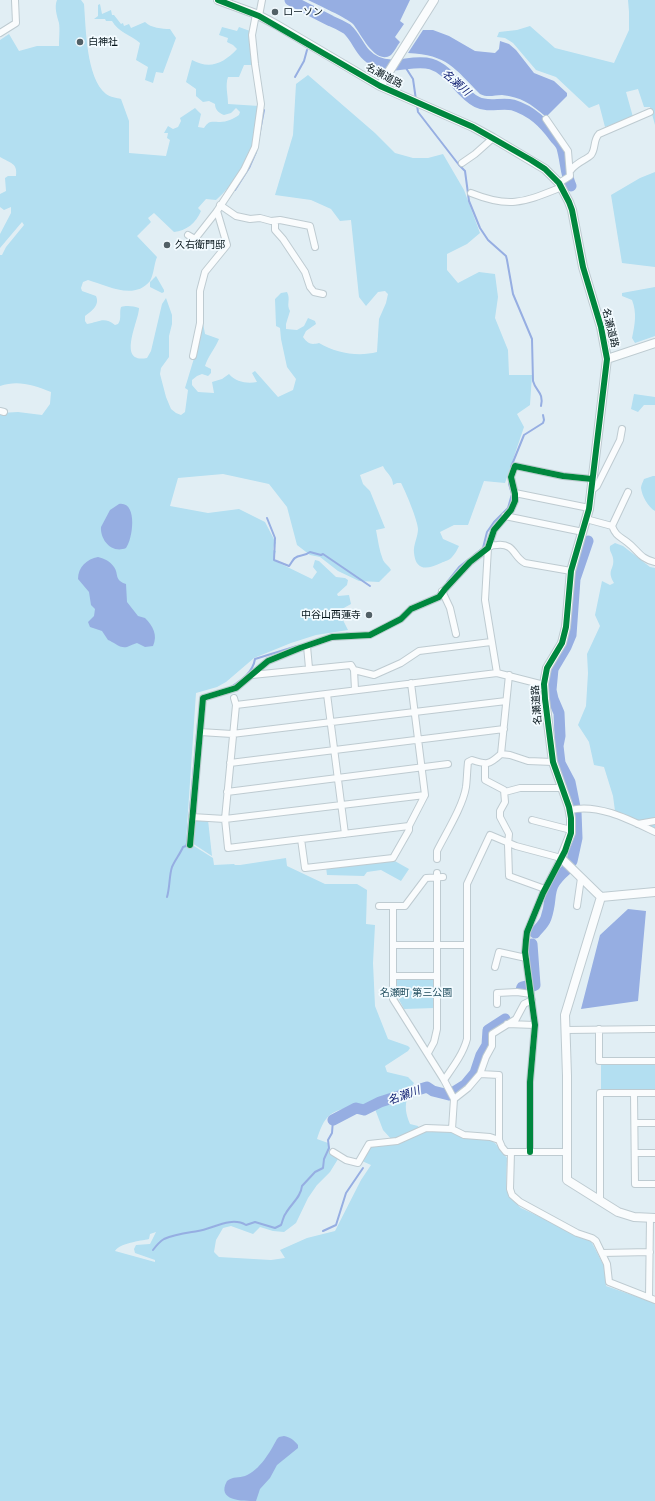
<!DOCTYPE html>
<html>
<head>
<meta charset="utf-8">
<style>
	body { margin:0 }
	canvas { display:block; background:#e1eef4 }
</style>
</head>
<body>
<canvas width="655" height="1501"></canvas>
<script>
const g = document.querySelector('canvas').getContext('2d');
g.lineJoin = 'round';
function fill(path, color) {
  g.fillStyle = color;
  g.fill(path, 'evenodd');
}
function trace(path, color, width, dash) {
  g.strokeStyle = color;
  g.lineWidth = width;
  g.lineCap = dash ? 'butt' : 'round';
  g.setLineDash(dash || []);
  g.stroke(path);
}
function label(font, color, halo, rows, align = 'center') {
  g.font = font + ' "Fira Sans Condensed","Noto Sans JP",sans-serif';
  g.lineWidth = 3.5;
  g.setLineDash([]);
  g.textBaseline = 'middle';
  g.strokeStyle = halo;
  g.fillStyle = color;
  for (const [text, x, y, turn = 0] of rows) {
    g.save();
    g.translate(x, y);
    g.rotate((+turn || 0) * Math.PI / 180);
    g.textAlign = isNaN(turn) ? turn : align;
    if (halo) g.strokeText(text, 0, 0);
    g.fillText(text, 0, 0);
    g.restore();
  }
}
fill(new Path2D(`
	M57 0H81L84 4C86 28 86 78 106 94 110 97 117 98 121 99L129 121V153L166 156 170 140 167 138 168 133H164L168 126 173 129 178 127 181 121 180 118 195 108 201 114 198 127 204 128C209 120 212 122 220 122 227 122 233 119 239 115L240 112 236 108 231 113 224 115C219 113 215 110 215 104L209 101 203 102 196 96V89L186 82 192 60C210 70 224 63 237 49L233 45 227 42 228 38 219 35 222 27 237 31 239 27 250 31 249 36 252 65H244L239 77H228C225 86 228 94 228 104L259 106C257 119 256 134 252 146 245 167 232 186 216 200L206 199 198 208 201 211C196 223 186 231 174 232L154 213 148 218 151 222 137 236 157 257C154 264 154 274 150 281 134 301 106 285 88 280L83 282 81 288 82 291 96 296C100 305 92 311 85 316V321L87 324C99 322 104 316 115 325L118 324C122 319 119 313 121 307 126 305 134 306 139 308 139 321 116 364 147 358L151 351 162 304 166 298 172 315V324L169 336V357L161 368 160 374 166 397 171 409 176 413 181 415 185 412 188 390 185 388 195 355 203 323 205 334 219 339C215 349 208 356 205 366L211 369V373L208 376 202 374 197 376 192 380V385L198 392 214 393 212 382 222 379 229 374C236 382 247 384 257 382L252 373 255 371 278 397 293 390 296 379 287 367 281 339 280 328 276 326 275 299 281 293 287 292C291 300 286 304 290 311L286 324V329L297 330 304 326 308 318 315 321 316 324 306 331 303 337C308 344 311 345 319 343 336 353 358 357 377 352L379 319 386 303 388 294 385 291 378 292 366 306 359 297 351 220 340 221 331 209 311 200 275 195 293 135 296 84 308 75 375 133 395 153 413 158H428L443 154 464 190 480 233 467 244 447 254V270L458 283 479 272 495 274 498 297 495 318 508 350 509 375H532L530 405 517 414 524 427 505 483 484 481 468 525H454L440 532 443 539 459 546C457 550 455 554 452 557 450 560 445 561 441 563 428 569 416 572 414 553 413 545 418 537 418 529 418 521 405 490 401 483H397L393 485C393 476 386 473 383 466L360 475 363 484 370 491 385 528 376 530C378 540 379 550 383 560 385 564 389 566 391 570L379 582 359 581 338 571 320 557 310 555 297 545 287 507 269 484 223 474 178 478 170 506 208 513 239 509 265 522 276 543 274 545 273 550 276 551 273 560 312 579 317 572 313 567 315 560 319 561 336 577 345 578 348 580 347 585 337 594 338 596 349 595 351 604 342 609 341 616 348 630 316 635 291 643 254 658 226 682 217 687 196 693 186 841 213 858 214 865 234 864 235 865H240L286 858 287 866 325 884H357L367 890 366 924 375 925 373 963 375 1006 388 1039 408 1046 410 1048 408 1051 385 1066 387 1072 408 1077 414 1083 410 1089C395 1094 379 1103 363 1106 358 1107 352 1107 347 1108 327 1112 323 1121 317 1139L328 1143 331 1152 338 1159 330 1172 317 1185 308 1198 296 1223 284 1232 273 1231 260 1227 253 1234 231 1226 223 1228 216 1240 214 1252 219 1257 271 1260 285 1258 280 1250 307 1238 335 1231 361 1180 371 1165 362 1161 370 1145 427 1130 452 1132 464 1138 490 1140 495 1143 507 1158 506 1186 509 1197 521 1208 591 1241 604 1266 606 1286 655 1303V1501H0V413L18 412 42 415 50 404 51 392C33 385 18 380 0 386V255H2L6 247 24 225 22 222 0 248V234L11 213V207L4 210 0 207V194L6 191 5 178 8 176H16C18 163 10 163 0 157V40L9 34 19 51 37 46H59C59 39 60 29 59 23 57 16 54 7 57 0ZM156 1232 150 1244 136 1245 134 1249 135 1253 155 1260V1262L115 1251C120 1243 140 1241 149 1239L150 1234Z
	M628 0H655V125L650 107H644L638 89 626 92 633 117 605 127 599 104 589 108 556 77 536 70 513 43 505 38 497 37 499 32 517 30 530 26 555 48 614 63 629 30V12Z
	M100 4 102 14 111 10 112 15H114L121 24 123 23 124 26 129 24 131 28 145 22C151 28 162 29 170 29L176 38 163 73 156 72 153 83 145 80 148 67 136 60 140 43C131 35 118 32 112 21H106L105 19H94L98 16V5Z
	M655 172V267L622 263 611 195 640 178Z
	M156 276 164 290V292L162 293 150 287V282Z
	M655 287V336L635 343 632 338C635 324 637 313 632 300L622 296V293Z
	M634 394 655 397V405H644L638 412 631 409Z
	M653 476H655V511C648 507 642 496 641 488 641 485 643 482 644 479Z
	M615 543 623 546 650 567 655 568V830L615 811 613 796 604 767 594 765 589 742 578 725 586 706 588 673 587 654 600 626 595 615 602 581 610 585 614 583C606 569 615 570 613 558 612 553 609 551 610 546Z
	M194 819 208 820 212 856 192 843Z
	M393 860 409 869 401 881 381 870 367 872 364 876 327 875 326 867Z
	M399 978 433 979 435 981V1008L404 1009 396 994V981Z
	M601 1063 655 1064V1090L601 1091Z
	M408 1097C404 1105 406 1115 410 1124L418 1126 419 1128 392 1140 383 1130 375 1109 388 1102Z`), '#b3dff1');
fill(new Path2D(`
	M308 0H410L400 21 404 24 395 37 400 42C397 46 394 52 391 55 375 66 360 32 353 24 347 18 318 5 308 0Z
	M423 30H433L449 36 475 51 495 53 499 49 500 41 509 44 516 50 534 73 554 81 567 93V96L547 116H545C531 104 521 97 502 95 494 95 488 98 480 94 454 68 448 55 408 53Z
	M119 504C138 501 133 539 126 548 112 554 100 540 101 527L110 510Z
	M98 557C105 559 110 561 114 567 119 574 114 580 126 584L127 602 138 616 145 618C153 626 158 635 153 646L145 647 137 643C133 644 130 646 127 647 120 649 114 642 108 640L102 631 90 627 88 622 94 616 95 609 91 605 89 592 78 579C78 567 87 559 98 557Z
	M628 909 646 911 638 1001 581 1009 600 935Z
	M284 1436C290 1437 294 1440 298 1445V1448L277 1465 270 1478 260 1489 256 1501C242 1501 216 1501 227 1481 233 1476 239 1478 245 1476 260 1470 270 1452 277 1439L279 1437Z`), '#96aee2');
trace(new Path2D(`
	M404 65 413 79 416 100
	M295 77 304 61 307 50
	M417 105 418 112 459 165 465 171 469 201 480 228 488 240 506 256 507 260 513 294 532 339 533 381C536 392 544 392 541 406
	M235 190 249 168 256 152 264 110
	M511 467 524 435 543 423 544 420 543 415
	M267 518 275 538 274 560 289 566C291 564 293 559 295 558 299 554 304 557 310 552L321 555 323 554 370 586
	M474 555 483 548 487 532 494 522 508 508 512 494 509 484V477
	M447 582 459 567 469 559
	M347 633H361
	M231 687C242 680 253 672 255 659L297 646
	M167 897C170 887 169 876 172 867 175 860 180 854 183 847L186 846 187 843 198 722
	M323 1231 336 1225 346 1193 363 1168
	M153 1250C156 1246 159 1242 164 1239 175 1234 186 1233 198 1231 212 1229 231 1216 246 1225L255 1222 275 1228C277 1227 279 1226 281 1225 283 1221 283 1216 286 1213 291 1204 301 1197 302 1186L315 1172 323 1168 324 1159 329 1148 328 1140 332 1133 333 1120`), '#96aee2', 2);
trace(new Path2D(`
	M290 0C304 7 317 14 331 21 336 23 342 26 347 29 359 40 360 55 377 62 394 70 413 59 431 64 451 70 459 93 477 102 489 108 501 102 513 105 532 111 544 123 555 138 558 141 561 144 562 148 566 162 565 172 571 186
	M572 861 577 838 576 812 570 782 560 763 558 746 560 736 559 713 553 699 551 690 553 669 566 647 571 635 575 579 588 541
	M535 933C539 928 544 924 546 918 554 895 544 889 566 870
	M532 944 535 985 533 986
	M521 990 522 987 526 986
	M333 1120 356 1108 364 1110 380 1102 427 1087 433 1091 449 1095 465 1085 475 1073 481 1055 487 1045 488 1030 505 1019`), '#96aee2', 11);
const minor = new Path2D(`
	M259 16 262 0
	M0 33 16 23 15 0
	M546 119 568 151 570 176 559 183
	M462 163 475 154 493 138
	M571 170C577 162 586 160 591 155 596 149 593 140 599 134L650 112
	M471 193C511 209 524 202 562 187
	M220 205 236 216 250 219 260 218 271 221 280 220 310 226 315 247
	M275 221V230L283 239 305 272 310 287 314 292 323 294
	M188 235 195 239 217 211 244 170 255 147 261 104 255 64 252 35 256 14
	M193 356 200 323V291L205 272 227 245 217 211
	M0 411 4 412
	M591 491 597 486 620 440 622 429
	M515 493 589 508
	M505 516 583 532
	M586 519 612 526C616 536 619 536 627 542 638 550 640 559 655 562
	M612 526 628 492
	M442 591 450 608 456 634
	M307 646 309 668
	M354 670 374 675 401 663 419 651 491 642
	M497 673 485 600 488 548C492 545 493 545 497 545 515 543 513 557 525 563L571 571
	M252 675 351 665 354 670 355 690
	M327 694 345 834
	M234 698 236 705 225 819 228 848 409 826 425 795 411 683
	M236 705 497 673 544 685
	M200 732 232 734 506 701
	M501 754 509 675
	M230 763 504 729
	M485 764V780L504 790 505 802 500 811V817L509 834 508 845 509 876 545 889
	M227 792 448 764
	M505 792 520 788H563
	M570 810C598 803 630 820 655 832
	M192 817 225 819 425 795
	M532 820 571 830
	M638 824 655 821
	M301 839 305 868 393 858 409 830V826
	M190 845 203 698 236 688 268 661 300 648 332 637 370 635 401 619 411 609 439 597 445 589 470 562 488 548 494 530 511 510 515 501V494L511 477 515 466 563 476 592 479
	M437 859V851C446 833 463 806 466 787 467 779 467 771 468 762L472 760C487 765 489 765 501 754L510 755 528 761 553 762
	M379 906H405L426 878 443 877
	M393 906V999L444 1080 454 1099
	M577 906 581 878
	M393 945H467
	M495 967 499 952 526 958
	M393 976H437
	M497 1004V993L517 992 531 994
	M507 1024 535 1025
	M599 1029V1061H655
	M566 1030 655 1029
	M428 1053 434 1042 437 1029V873
	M480 1074 499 1075V1140L502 1147 506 1152H567
	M444 1080C453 1067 463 1054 467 1039V884L490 835 516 846 561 858 543 893 527 932 526 940 525 952 535 1025 530 1082V1152
	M634 1093 635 1184H655
	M635 1123H655
	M499 1140 490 1137 464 1135 452 1129 454 1099 468 1088 480 1074 486 1057 492 1046V1034L516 1019 524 1004 532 1000
	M333 1152 346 1160 358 1163 369 1144 397 1141 426 1128 452 1129
	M511 1152 510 1189 512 1195 520 1202 577 1233 592 1238 596 1241 607 1264 609 1282 655 1300
	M635 1153H655
	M600 1201V1093H655
	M602 1253 650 1252
	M649 1297 650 1218`);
const tertiary = new Path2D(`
	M218 0 256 14 275 24 380 86 473 127 493 138 545 169 559 183 569 202 572 210 583 267 601 327 607 359 589 509 571 571 566 627 562 643 547 668 544 684 545 699 553 762 569 807 571 818V833L561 858 601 897 655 892
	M380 86 434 0
	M607 359 655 343
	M601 897 565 1015 567 1076V1180L618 1212 634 1217 655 1218`);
trace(minor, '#becbd1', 8);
trace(tertiary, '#becbd1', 10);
trace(minor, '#fafcfd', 6);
trace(tertiary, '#fafcfd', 8);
trace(new Path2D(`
	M218 0 259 16 380 86 473 127 531 160 545 169 559 183 569 202 572 210 583 267 601 327 607 359 589 509 571 571 566 627 562 643 547 668 544 684 545 699 553 762 569 807 571 818V833L565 851 543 893 527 932 526 940 525 952 535 1025 530 1082V1152
	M190 845 203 698 236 688 268 661 300 648 332 637 370 635 401 619 411 609 439 597 445 589 470 562 488 548 494 530 511 510 515 501V494L511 477 515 466 563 476 592 479`), '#00873e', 6);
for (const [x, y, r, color] of [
	[275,12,4,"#526066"],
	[80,42,4,"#526066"],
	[167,245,4,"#526066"],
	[369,615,4,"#526066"]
]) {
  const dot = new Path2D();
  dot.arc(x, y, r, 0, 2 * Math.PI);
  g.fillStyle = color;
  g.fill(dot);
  trace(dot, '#f3fbff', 1.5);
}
label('10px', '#05141a', '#f3fbff', [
	["ローソン",283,12],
	["白神社",88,42],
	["久右衛門邸",175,245],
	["中谷山西蓮寺",361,615,"right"]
], 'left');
label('10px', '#05141a', '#f3fbff', [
	["名瀬道路",384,76,28],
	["名瀬道路",610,328,76],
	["名瀬道路",537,705,-94]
]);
label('10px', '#1c4a5b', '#f3fbff', [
	["名瀬町 第三公園",416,993]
]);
label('italic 11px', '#0e1d71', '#f3fbff', [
	["名瀬川",456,83,41],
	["名瀬川",404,1096,-20]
]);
</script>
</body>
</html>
